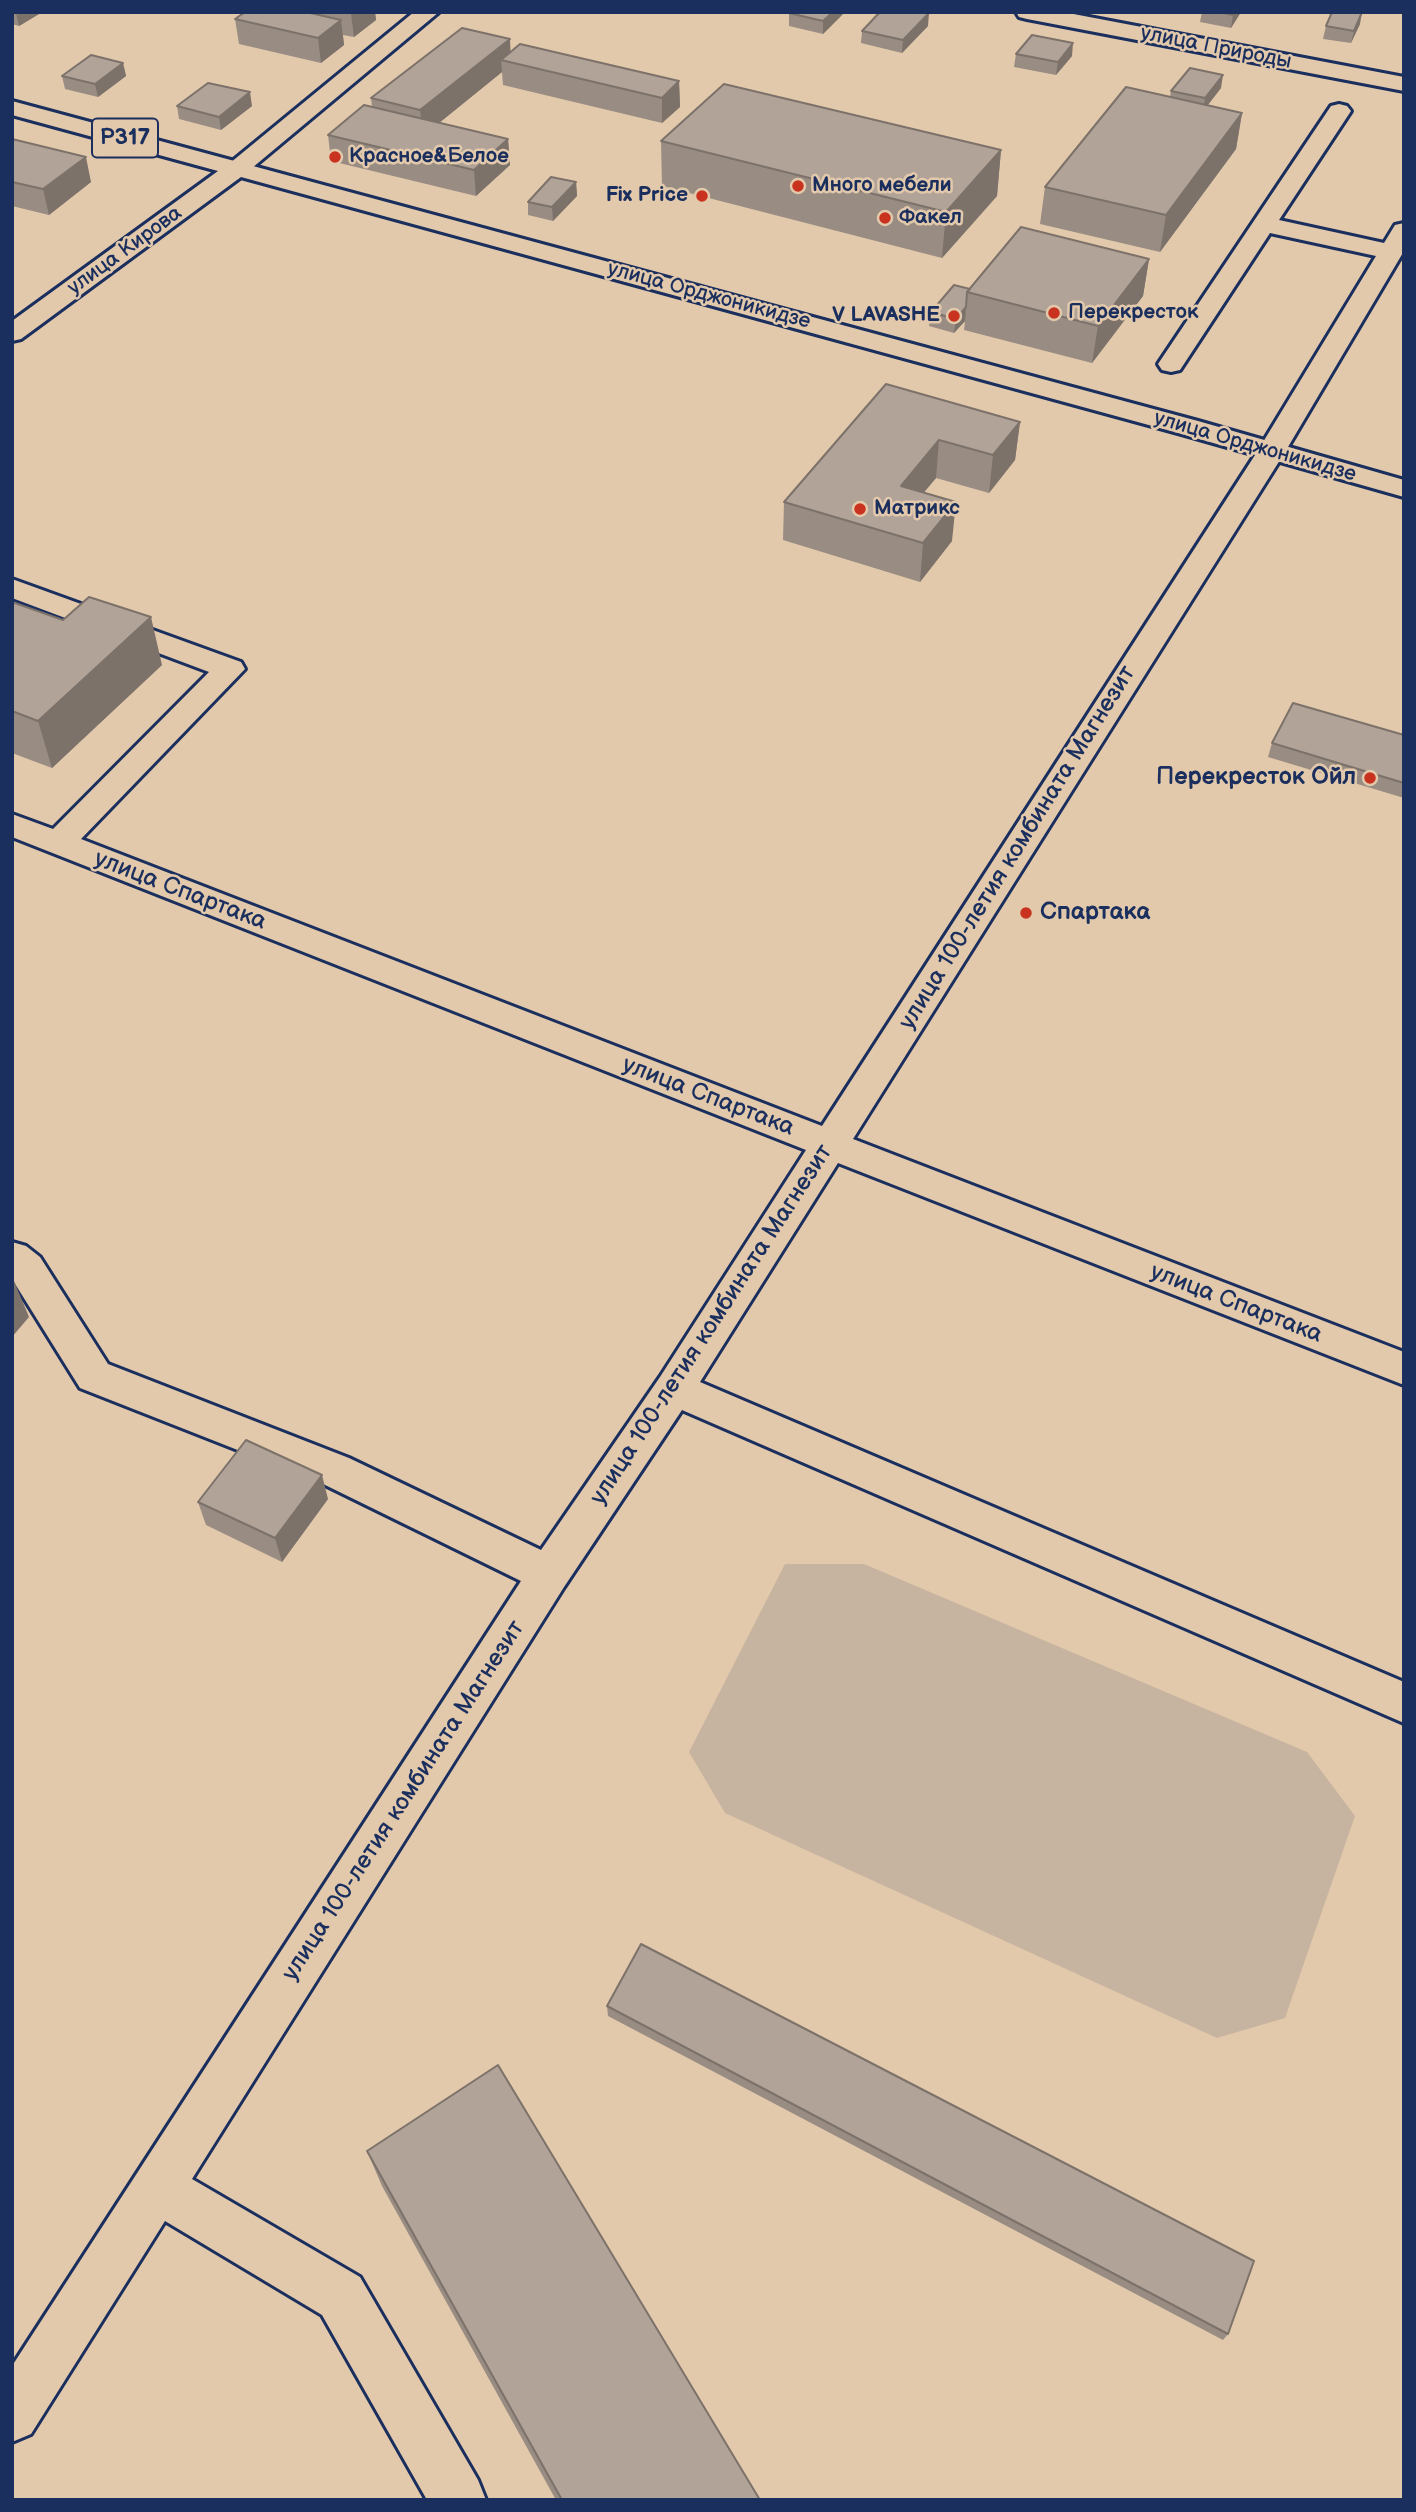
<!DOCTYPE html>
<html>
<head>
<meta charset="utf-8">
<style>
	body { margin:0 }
	#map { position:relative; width:1416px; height:2512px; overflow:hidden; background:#e3c9ab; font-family:"Balsamiq Sans",sans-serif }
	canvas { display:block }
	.frame { position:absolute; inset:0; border:14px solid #1b2f5e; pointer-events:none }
</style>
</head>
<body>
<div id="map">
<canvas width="1416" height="2512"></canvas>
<div class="frame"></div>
</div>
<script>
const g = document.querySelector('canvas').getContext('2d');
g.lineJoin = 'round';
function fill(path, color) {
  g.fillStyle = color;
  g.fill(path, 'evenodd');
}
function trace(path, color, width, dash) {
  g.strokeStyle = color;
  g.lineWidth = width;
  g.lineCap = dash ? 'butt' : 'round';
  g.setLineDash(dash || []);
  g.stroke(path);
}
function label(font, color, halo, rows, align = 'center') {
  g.font = font + ' "Balsamiq Sans",sans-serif';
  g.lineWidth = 5;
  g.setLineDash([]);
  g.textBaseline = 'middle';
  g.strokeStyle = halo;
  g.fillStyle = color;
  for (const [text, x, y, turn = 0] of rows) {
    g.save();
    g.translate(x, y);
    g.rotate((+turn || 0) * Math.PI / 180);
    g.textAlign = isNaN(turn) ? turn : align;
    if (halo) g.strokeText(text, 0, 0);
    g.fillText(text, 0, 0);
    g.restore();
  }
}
fill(new Path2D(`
	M785 1564H864L1307 1752 1355 1816 1285 2018 1217 2038 725 1813 689 1752Z`), '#c6b3a0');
const minor = new Path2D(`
	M414 12H439L246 173H230L226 168 230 163Z
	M1016 12H1063L1404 77V91L1027 19 1019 17Z
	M1339 104 1347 106 1351 111 1279 220 1384 243 1395 225 1404 223V251L1285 452 853 1139 1404 1352V1385L838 1163 700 1382 1404 1682V1723L682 1410 564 1587 192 2179 360 2277 478 2480 486 2500H427L322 2315 165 2221 31 2434 12 2442V2366L521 1581 319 1482 80 1388 12 1279V1242L26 1246 40 1257 108 1364 349 1458 541 1550 660 1377 806 1150 12 837V814L53 829 209 672 12 598V579L241 662 245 669 81 839 822 1126 1257 452 1376 256 1270 233 1180 370 1171 372 1162 370 1158 364 1331 106Z`);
const major = new Path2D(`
	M12 101 1198 421 1404 480V497L1178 433 241 177 21 339 12 341V321L218 171 12 115Z`);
trace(minor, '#1b2f5e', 6);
trace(major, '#1b2f5e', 6);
fill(minor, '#e3c9ab');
fill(major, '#e3c9ab');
fill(new Path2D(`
	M12 12H39V14L19 26 12 24Z
	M245 12H375L376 20 354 37 343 35 344 45 321 63 239 44 235 19Z
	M845 12 823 34 789 26V13Z
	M1202 12H1241L1231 28 1200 22Z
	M1360 24 1351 43 1323 39 1326 26Z
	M928 26 902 53 861 43 862 31Z
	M511 52 679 81 680 107 662 123 503 85 502 72 439 123 508 139 510 165 476 196 331 161 328 135 372 107 371 98Z
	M1016 54 1072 56 1056 75 1014 67Z
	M123 63 126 76 98 97 65 89 62 76Z
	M1221 88 1208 105 1242 113 1236 149 1160 252 1040 224 1045 187 1170 97 1171 91Z
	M177 106H252L221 130 179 119Z
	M12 139 91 182 49 215 12 206Z
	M661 141 1001 150 997 196 942 258 662 186Z
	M576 182 577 196 553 221 528 215V202Z
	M1149 259 1143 296 1092 363 964 330 965 321 954 333 929 326 931 312 970 289Z
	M886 384 1020 422 1015 460 989 493 936 478 923 493 952 541 920 582 783 540 784 502Z
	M12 602 162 665 52 768 12 753Z
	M1404 735V798L1268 757 1272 743Z
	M328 1499 282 1562 206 1525 198 1502Z
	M607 2006 1228 2334 1223 2340 608 2016Z
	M367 2151 760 2500H556L382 2186Z`), '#988c83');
fill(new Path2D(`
	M17 12H39V14L19 26 16 13Z
	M375 12 376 20 354 37 351 13Z
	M833 12H845L823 34V21Z
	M1235 12H1241L1231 28 1233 15Z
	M1362 12 1360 24 1351 43 1354 31Z
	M929 13 928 26 902 53 903 40Z
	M341 20 344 45 321 63 318 38Z
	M510 39 511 62 501 60 502 72 423 136 420 110Z
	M1073 43 1072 56 1056 75 1058 62Z
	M123 63 126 76 98 97 95 84Z
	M1223 75 1221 88 1203 111 1205 98Z
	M679 81 680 107 662 123V98Z
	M250 92 252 106 221 130 219 117Z
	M1242 113 1236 149 1160 252 1166 215Z
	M508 139 510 165 476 196 474 170Z
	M1001 150 997 196 942 258 946 212Z
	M86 157 91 182 49 215 43 189Z
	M576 182 577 196 553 221 552 207Z
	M1149 259 1143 296 1092 363 1098 326Z
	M966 307 965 321 954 333 956 319Z
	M1020 422 1015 460 989 493 993 455Z
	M939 440 936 478 898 524 901 486Z
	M956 502 952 541 920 582 923 543Z
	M151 617 162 665 52 768 38 721Z
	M12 1276 29 1317 12 1337Z
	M322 1475 328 1499 282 1562 275 1538Z`), '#7c726a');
const building = new Path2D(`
	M245 12H306L341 20 318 38 235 19Z
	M790 12H833L823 21 789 13Z
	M880 12H923L929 13 903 40 862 31Z
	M1219 12H1235L1233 15Z
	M1332 12H1362L1354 31 1326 26Z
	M462 28 510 39 420 110 371 98Z
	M1032 35 1073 43 1058 62 1016 54Z
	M520 44 679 81 662 98 501 60Z
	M91 55 123 63 95 84 62 76Z
	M1190 68 1223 75 1205 98 1171 91Z
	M208 83 250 92 219 117 177 106Z
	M724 84 1001 150 946 212 661 141Z
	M1126 87 1242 113 1166 215 1045 187Z
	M364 105 508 139 474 170 328 135Z
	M12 139 86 157 43 189 12 182Z
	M551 177 576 182 552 207 528 202Z
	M1021 227 1149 259 1098 326 967 292Z
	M954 285 970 289 967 292 966 307 956 319 931 312Z
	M886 384 1020 422 993 455 939 440 901 486 956 502 923 543 784 502Z
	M89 597 151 617 38 721 12 711V602L63 620Z
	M1293 703 1404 735V783L1272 743Z
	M246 1440 322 1475 275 1538 198 1502Z
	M641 1944 1254 2261 1228 2334 607 2006Z
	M498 2065 760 2500H562L367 2151Z`);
fill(building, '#b1a398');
trace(building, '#7c726a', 2);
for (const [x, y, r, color] of [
	[335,157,7,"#c8321e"],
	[798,186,7,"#c8321e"],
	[702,196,7,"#c8321e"],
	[885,218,7,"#c8321e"],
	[1054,313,7,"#c8321e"],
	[954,316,7,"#c8321e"],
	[860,509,7,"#c8321e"],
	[1370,778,7,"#c8321e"],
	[1026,913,7,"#c8321e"]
]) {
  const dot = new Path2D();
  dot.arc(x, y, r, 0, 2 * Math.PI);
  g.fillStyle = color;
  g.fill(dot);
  trace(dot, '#e3c9ab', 2.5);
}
label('21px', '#1b2f5e', '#e3c9ab', [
	["улица Природы",1216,48,11],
	["улица Кирова",125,251,-36],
	["улица Орджоникидзе",709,296,15],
	["улица Орджоникидзе",1255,447,16]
]);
label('bold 21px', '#1b2f5e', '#e3c9ab', [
	["Красное&Белое",349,157],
	["Много мебели",812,186],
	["Fix Price",688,196,"right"],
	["Факел",899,218],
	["Перекресток",1068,313],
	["V LAVASHE",940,316,"right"],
	["Матрикс",874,509]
], 'left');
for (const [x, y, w] of [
	[125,138,66]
]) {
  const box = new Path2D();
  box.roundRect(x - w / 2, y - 19.5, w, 39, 5);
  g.fillStyle = '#e3c9ab';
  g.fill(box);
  trace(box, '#1b2f5e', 2);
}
label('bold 23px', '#1b2f5e', null, [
	["Р317",125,138]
]);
label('bold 24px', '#1b2f5e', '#e3c9ab', [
	["Перекресток Ойл",1356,778],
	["Спартака",1040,913,"left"]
], 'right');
label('24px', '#1b2f5e', '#e3c9ab', [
	["улица 100-летия комбината Магнезит",1018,848,-58],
	["улица Спартака",180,891,21],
	["улица Спартака",708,1097,21],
	["улица Спартака",1236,1304,21],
	["улица 100-летия комбината Магнезит",712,1325,-57],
	["улица 100-летия комбината Магнезит",404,1801,-57]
]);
</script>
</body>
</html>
